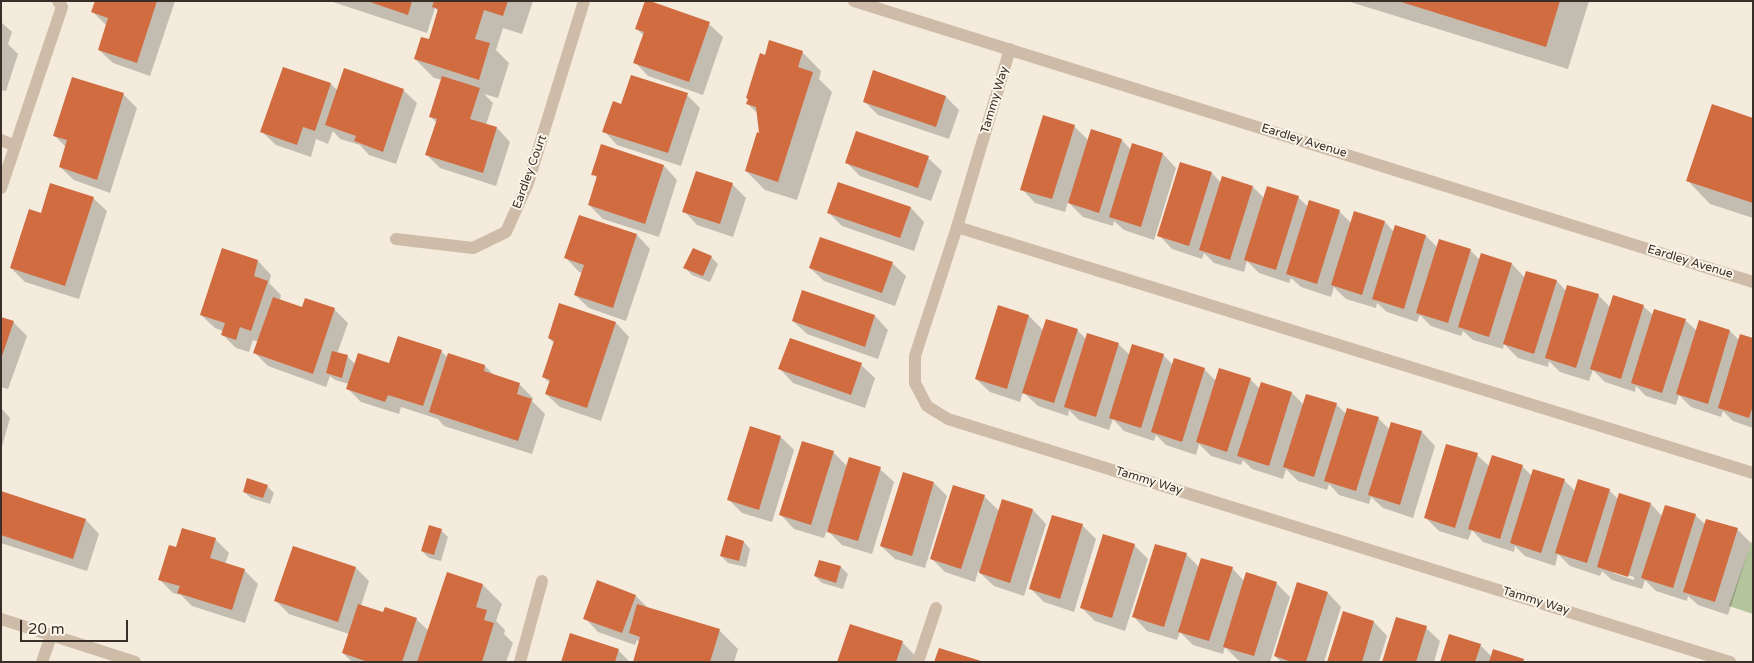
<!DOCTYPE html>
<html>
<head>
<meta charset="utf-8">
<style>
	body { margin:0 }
	#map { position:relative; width:1754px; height:663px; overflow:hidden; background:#f4ebdd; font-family:"Varela Round",sans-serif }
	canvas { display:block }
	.frame { position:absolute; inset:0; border:2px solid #3a2f28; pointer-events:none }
	.scale { position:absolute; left:20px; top:620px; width:108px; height:22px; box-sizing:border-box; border:2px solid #3a2f28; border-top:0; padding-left:6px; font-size:15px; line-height:18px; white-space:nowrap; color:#3a2f28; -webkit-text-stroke:4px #fbf5ea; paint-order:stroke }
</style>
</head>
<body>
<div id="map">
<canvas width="1754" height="663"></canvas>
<div class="frame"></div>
<div class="scale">20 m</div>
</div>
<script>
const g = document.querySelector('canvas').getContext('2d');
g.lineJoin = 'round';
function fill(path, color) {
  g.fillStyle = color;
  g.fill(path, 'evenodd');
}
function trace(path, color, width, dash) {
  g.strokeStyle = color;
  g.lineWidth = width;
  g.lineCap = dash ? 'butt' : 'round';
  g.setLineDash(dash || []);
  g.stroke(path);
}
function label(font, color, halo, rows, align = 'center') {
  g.font = font + ' "Varela Round",sans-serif';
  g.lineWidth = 4;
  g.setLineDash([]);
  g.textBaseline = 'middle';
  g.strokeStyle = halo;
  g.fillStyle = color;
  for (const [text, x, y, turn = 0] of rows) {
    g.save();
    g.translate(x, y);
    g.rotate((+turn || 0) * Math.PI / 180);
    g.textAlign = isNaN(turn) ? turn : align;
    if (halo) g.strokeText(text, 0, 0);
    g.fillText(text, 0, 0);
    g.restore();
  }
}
fill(new Path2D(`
	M1753 538V614L1729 606Z`), '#b4c59b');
fill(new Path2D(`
	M96 1H175L150 76 113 63 99 50 107 26 93 12Z
	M330 1H533L522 34 503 28 496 50 509 63 498 98 484 94 493 103 486 125 497 128 510 142 496 186 440 168 427 155 437 123 430 116 442 80 434 78 415 59 430 41 439 12 435 8 427 33Z
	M1347 1H1589L1568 69Z
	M1 22 12 32 8 44 18 54 6 91 1 90Z
	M709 24 723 37 703 95 648 76 635 62 644 36 637 29Z
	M802 52 821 71 819 79 832 92 797 200 765 190 746 171 760 135 758 114 748 104 766 56Z
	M284 68 331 84 338 91 403 90 417 103 396 164 369 155 360 145 340 139 333 131 328 144 316 139 311 157 276 145 262 132Z
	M123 94 137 108 110 193 74 180 60 167 66 147 55 136Z
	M687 95 700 108 681 166 617 145 604 131 621 105Z
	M946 97 959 110 949 139 878 115 864 101Z
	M1753 119V218L1710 204 1688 181Z
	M1074 126 1088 140 1091 131 1122 140 1131 150 1133 145 1163 154 1176 168 1154 240 1124 230 1114 221 1113 226 1083 217 1068 202 1065 212 1035 203 1022 189Z
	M602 146 664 166 677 180 659 237 603 219 589 205 598 179 593 174Z
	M928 158 942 171 931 201 860 176 846 162Z
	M1212 173 1221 183 1253 187 1265 199 1298 197 1308 207 1339 211 1351 223 1354 213 1385 222 1394 232 1396 227 1426 236 1438 248 1470 250 1480 260 1482 254 1512 264 1525 278 1527 272 1557 281 1566 291 1598 295 1610 307 1643 306 1653 315 1685 320 1697 331 1700 322 1730 331 1740 341 1753 339V428L1733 421 1723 411 1721 417 1691 407 1679 395 1676 405 1646 396 1636 386 1635 392 1605 382 1593 370 1589 381 1560 372 1549 361 1548 367 1518 358 1504 344 1503 349 1473 340 1463 331 1461 336 1431 326 1420 315 1417 322 1387 312 1377 303 1376 308 1346 299 1334 287 1331 297 1301 287 1291 278 1289 283 1259 273 1247 261 1244 272 1214 263 1204 253 1202 259 1172 249 1159 235Z
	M732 184 746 198 733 237 697 225 684 211Z
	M93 198 107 211 79 299 25 282 11 268 41 214Z
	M911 208 924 222 914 251 842 226 829 213Z
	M580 217 637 235 650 249 626 321 589 308 575 295 583 273 579 272 566 258Z
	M222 250 258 261 271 275 269 283 281 295 280 300 303 308 334 309 348 323 337 354 348 357 355 364 390 365 441 351 448 358 485 366 495 376 520 385 533 398 532 401 545 414 532 454 444 426 438 419 401 407 399 414 361 402 347 388 349 384 335 380 330 376 326 387 268 366 255 353 259 342 253 340 249 352 236 348 222 334 223 331 215 328 201 315Z
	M711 257 718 264 710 282 692 275 685 268Z
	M892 263 906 276 895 306 824 281 810 268Z
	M803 291 875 316 888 330 878 359 807 334 793 321Z
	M560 305 616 323 629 337 601 421 560 407 546 394 550 383 543 377 555 344 549 338Z
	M999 307 1029 316 1043 330H1077L1087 340 1118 344 1130 355H1163L1173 365 1204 369 1216 381 1250 379 1260 389 1261 384 1292 393 1304 405 1336 404 1346 414 1378 418 1390 430 1392 423 1422 432 1435 446 1413 518 1383 508 1371 497 1369 504 1339 495 1329 484 1327 490 1298 481 1286 469 1283 479 1252 469 1243 460 1241 465 1211 456 1199 444 1196 455 1166 445 1156 435 1154 441 1124 431 1113 419 1109 430 1079 420 1069 410 1068 416 1038 406 1023 392 1020 402 990 392 976 379Z
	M1 318 13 322 27 336 8 389 1 387Z
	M861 365 875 378 865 408 793 383 780 369Z
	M1 408 10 418 1 450Z
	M781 437 794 450 772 522 742 513 728 499Z
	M833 452 848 467 880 469 894 482 872 554 842 545 827 530 824 538 794 529 781 515Z
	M1477 455 1489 466H1522L1532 476 1564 480 1576 492 1609 490 1619 500 1651 504 1662 516 1695 515 1706 525 1737 529 1751 543 1728 615 1698 605 1688 596 1687 601 1656 591 1645 580 1642 589 1612 580 1602 571 1600 576 1570 566 1558 554 1555 566 1525 556 1515 546 1514 552 1483 542 1472 530 1468 540 1439 531 1425 517ZM1613 571 1634 577V580L1613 573Z
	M934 483 947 496 925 568 895 559 881 546Z
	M267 486 274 493 270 504 251 498 244 492Z
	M1 492 86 520 99 534 87 571 1 543Z
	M984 496 999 511 1033 510 1046 524 1024 596 994 586 978 571 975 582 945 572 931 558Z
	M1053 517 1083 526 1096 539 1074 612 1044 602 1030 588Z
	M441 530 448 537 441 561 429 558 422 551Z
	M215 539 229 553 225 564 244 570 258 584 245 623 192 606 181 595 173 593 159 579 177 548Z
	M744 542 750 549 746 567 728 563 721 556Z
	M1134 545 1148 559 1125 631 1095 621 1081 607Z
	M1186 554 1199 567 1232 568 1244 581 1246 574 1277 584 1290 597 1270 662H1244L1238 660 1225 647 1223 654 1193 645 1180 632 1177 640 1147 631 1134 617Z
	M820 561 841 567 848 574 843 589 822 583 815 576Z
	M356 568 369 581 361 606 384 614 416 619 429 631 448 574 483 585 502 604 496 621 505 630 504 634 513 643 506 662H352L343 653 349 634 289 614 276 601Z
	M1328 593 1341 607 1324 662H1281L1275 656Z
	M636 596 649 609 719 630 738 649 734 662H634L640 642 637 640 635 645 598 632 585 618Z
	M1344 613 1374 622 1387 636 1379 662H1329Z
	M1426 628 1440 641 1434 662H1383Z
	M902 642 921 662H839Z
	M1480 645 1492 657 1523 660 1525 662H1442Z
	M618 650 630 662H562Z`), '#0003');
fill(new Path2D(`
	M95 1H157L137 63 98 50 108 18 91 12Z
	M367 1H412L408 15Z
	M434 1H508L503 16 484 10 475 39 490 43 479 80 414 59 421 37 429 39 438 9 432 7Z
	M645 1H650L710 22 689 82 633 63 644 32 635 29Z
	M1398 1H1560L1546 47Z
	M769 40 803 51 798 67 813 72 778 182 745 171 757 132 759 133 756 107 746 104 748 99 746 98 760 53 765 55Z
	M283 67 331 83 315 131 303 127 297 145 260 132Z
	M344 68 404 89 383 152 354 141 356 136 325 125Z
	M873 70 946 96 936 127 863 102Z
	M631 75 688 93 668 153 602 132 613 101 621 104Z
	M442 76 480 88 470 119 497 127 483 173 425 155 437 119 429 117Z
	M72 77 124 93 97 180 59 167 67 140 53 136Z
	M1712 104 1753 118V203L1686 181Z
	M1043 115 1075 125 1052 199 1020 190Z
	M1091 129 1122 139 1099 213 1068 203Z
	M856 131 929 156 918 188 845 163Z
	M1132 143 1163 153 1141 227 1109 217Z
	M601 144 664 165 645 224 588 205 597 176 591 175Z
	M1180 162 1212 172 1189 246 1157 236Z
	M696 171 733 183 720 224 682 212Z
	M1222 176 1253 186 1230 260 1199 250Z
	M838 182 911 207 900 238 827 213Z
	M50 183 94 197 65 286 10 268 29 209 41 213Z
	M1267 186 1299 196 1276 270 1244 260Z
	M1309 200 1340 210 1317 284 1286 274Z
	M1354 211 1385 221 1362 295 1331 285Z
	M579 215 637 234 613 308 574 295 584 265 564 258Z
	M1395 225 1426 235 1404 309 1372 299Z
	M820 237 893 262 882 293 809 268Z
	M1439 239 1471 249 1448 323 1416 313Z
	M222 248 258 260 254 276 268 281 251 331 240 327 236 340 221 335 225 323 200 315Z
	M693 248 712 256 703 276 683 268Z
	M1481 253 1512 263 1489 337 1458 327Z
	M1526 271 1557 280 1534 354 1503 344Z
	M1567 285 1599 294 1576 368 1545 358Z
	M802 290 875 315 865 347 792 321Z
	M1613 295 1644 305 1621 379 1590 369Z
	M273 297 302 307 305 298 335 308 313 374 253 353Z
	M559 303 616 322 587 408 545 394 550 380 542 377 554 341 548 338Z
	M998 305 1029 315 1007 389 975 379Z
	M1654 309 1686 319 1662 393 1631 383Z
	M1 317 14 321 2 356H1Z
	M1046 319 1078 329 1054 403 1022 393Z
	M1699 320 1730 330 1708 404 1676 394Z
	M1087 333 1119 343 1096 417 1064 407Z
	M1740 334 1753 338V405L1749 418 1718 408Z
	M398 336 442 350 423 406 388 395 385 402 346 389 358 353 389 363Z
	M790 338 862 363 851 395 778 369Z
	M1132 344 1164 354 1141 428 1109 418Z
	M332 351 348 355 342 378 326 373Z
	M448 353 485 365 484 371 520 383 517 394 532 399 518 441 429 412Z
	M1174 358 1205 368 1182 442 1151 432Z
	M1219 368 1251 378 1227 452 1196 442Z
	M1261 382 1292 392 1269 466 1237 456Z
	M1306 394 1337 403 1314 477 1283 467Z
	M1347 408 1379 417 1356 491 1324 481Z
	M1391 422 1422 431 1400 505 1368 495Z
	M750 426 781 436 759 510 727 500Z
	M802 441 834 451 811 525 779 515Z
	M1446 444 1478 453 1455 528 1424 518Z
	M1492 455 1523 465 1500 539 1468 529Z
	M849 457 881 467 858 541 827 532Z
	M1533 469 1565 479 1541 553 1510 543Z
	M903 472 934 482 912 556 880 546Z
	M247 478 268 485 263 498 243 492Z
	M1578 479 1610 489 1587 563 1555 553Z
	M953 485 985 495 961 569 930 559Z
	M1 491 86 519 73 559 1 535Z
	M1619 493 1651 503 1628 577 1597 567Z
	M1002 499 1033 509 1010 583 979 573Z
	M1665 505 1696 514 1673 588 1641 578Z
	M1052 515 1083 524 1060 599 1029 589Z
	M1706 519 1738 528 1715 602 1683 592Z
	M429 525 442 529 434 555 421 551Z
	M182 528 216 538 210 558 245 569 232 610 177 593 180 586 158 580 169 545 176 547Z
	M1103 534 1135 544 1112 618 1080 608Z
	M726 535 744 541 739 561 720 556Z
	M1155 544 1187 553 1164 627 1132 617Z
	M293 546 356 567 338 622 274 601Z
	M1201 558 1233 567 1209 641 1178 632Z
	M819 560 841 566 836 583 814 576Z
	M447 572 483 584 476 607 487 610 484 620 494 623 482 662H417Z
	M1246 572 1277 582 1254 656 1223 647Z
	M597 580 636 595 622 633 583 619Z
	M1297 582 1328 592 1306 662H1292L1274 656Z
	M358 604 383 612 385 607 417 618 402 662H368L342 653Z
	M637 604 720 629 710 662H633L640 637 629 633Z
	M1343 611 1374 621 1362 662H1327Z
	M1396 617 1427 626 1416 662H1382Z
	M850 624 903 641 896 662H837Z
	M570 633 619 649 615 662H561Z
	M1449 634 1481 644 1475 662H1440Z
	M939 648 981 661V662H934Z
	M1493 649 1524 659 1523 662H1489Z`), '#d06c40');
trace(new Path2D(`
	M1 140 15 146
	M1 188 62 7 58 1
	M957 227 1753 473
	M520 662 542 581
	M918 662 936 608`), '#cebca8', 12);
trace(new Path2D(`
	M854 1 1753 282
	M1010 49 957 227 915 356V383L927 406 948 419 1730 662
	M396 239 473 248 506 232 528 183 584 1
	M1 619 135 662
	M42 662 51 636`), '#cebca8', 12);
label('12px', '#3a2f28', '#fbf5ea', [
	["Tammy Way",995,100,-73],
	["Eardley Avenue",1304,141,17],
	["Eardley Court",530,172,-70],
	["Eardley Avenue",1690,262,17],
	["Tammy Way",1149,481,17],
	["Tammy Way",1536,601,17]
]);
</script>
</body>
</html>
